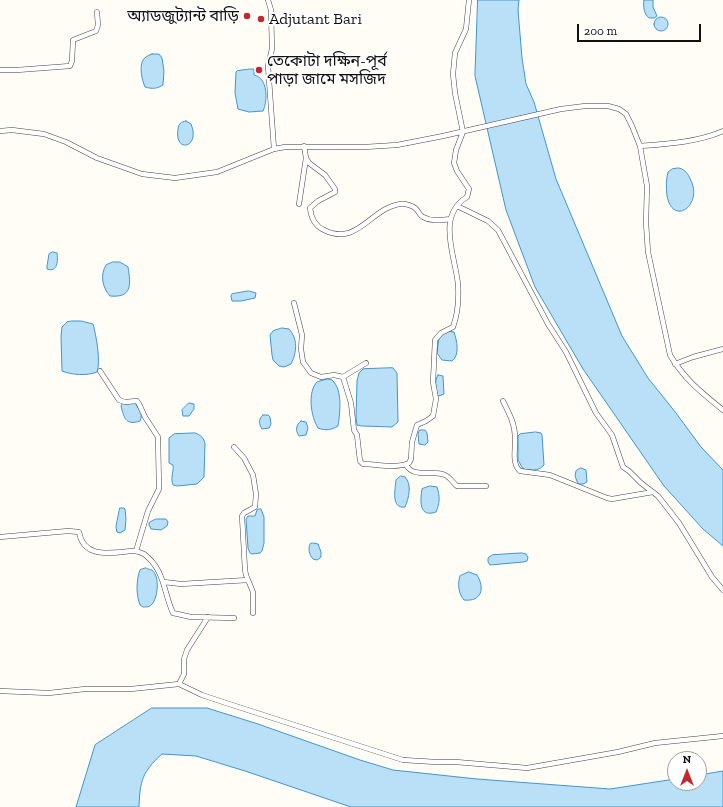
<!DOCTYPE html>
<html>
<head>
<meta charset="utf-8">
<style>
	body { margin:0 }
	#map { position:relative; width:723px; height:807px; overflow:hidden; background:#fffdf5; font-family:"Zilla Slab",serif }
	canvas { display:block }
	.north { position:absolute; left:667px; top:751px; width:40px; height:40px; box-sizing:border-box; background:#fff; border:1px solid #a0a0a0; border-radius:50%; rotate:0deg; font-size:11px; font-weight:700; line-height:16px; text-align:center; color:#111 }
	.north::after { content:''; display:block; margin:auto; width:14px; height:18px; background:#c4262e; clip-path:polygon(50% 0,100% 100%,50% 72%,0 100%) }
	.scale { position:absolute; left:577px; top:24px; width:124px; height:18px; box-sizing:border-box; border:2px solid #111; border-top:0; padding-left:5px; font-size:12px; line-height:14px; white-space:nowrap; color:#111; -webkit-text-stroke:3px #fff; paint-order:stroke }
</style>
</head>
<body>
<div id="map">
<canvas width="723" height="807"></canvas>
<div class="north">N</div>
<div class="scale">200 m</div>
</div>
<script>
const g = document.querySelector('canvas').getContext('2d');
g.lineJoin = 'round';
function fill(path, color) {
  g.fillStyle = color;
  g.fill(path, 'evenodd');
}
function trace(path, color, width, dash) {
  g.strokeStyle = color;
  g.lineWidth = width;
  g.lineCap = dash ? 'butt' : 'round';
  g.setLineDash(dash || []);
  g.stroke(path);
}
function label(font, color, halo, rows, align = 'center') {
  g.font = font + ' "Zilla Slab","Noto Sans Bengali",serif';
  g.lineWidth = 4;
  g.setLineDash([]);
  g.textBaseline = 'middle';
  g.strokeStyle = halo;
  g.fillStyle = color;
  for (const [text, x, y, turn = 0] of rows) {
    g.save();
    g.translate(x, y);
    g.rotate((+turn || 0) * Math.PI / 180);
    g.textAlign = isNaN(turn) ? turn : align;
    if (halo) g.strokeText(text, 0, 0);
    g.fillText(text, 0, 0);
    g.restore();
  }
}
const water = new Path2D(`
	M478 0H519L518 10 522 58 526 84 534 102 556 179 622 336 648 378 676 413 701 447 723 470V546L703 529 664 486 583 369 535 287 506 210 475 76Z
	M644 0H653V7L657 16 654 18H649C644 14 643 7 644 0Z
	M654 24a7 7 0 1 1 14 0a7 7 0 1 1-14 0Z
	M152 54H159L162 58 164 71 163 85C157 89 152 89 145 87 142 80 139 67 143 60 145 57 149 55 152 54Z
	M250 69H254V75C268 78 268 100 263 111L249 112 238 109 235 93 236 72 237 71Z
	M186 121 191 124C201 148 174 154 178 129 179 123 181 122 186 121Z
	M679 168C687 170 689 176 692 183 701 206 673 226 667 196 666 187 666 180 668 172L672 169Z
	M53 252 57 253C58 260 58 273 47 269V266L49 254Z
	M113 262H120L128 267C131 285 132 298 110 296 102 287 100 275 106 265Z
	M249 291 256 293 255 298 241 301H232L231 296 232 294Z
	M72 321H81L93 324C96 334 101 362 97 372 87 376 72 375 62 371L61 336 62 327 67 322Z
	M282 328 289 329C298 339 297 352 291 364L284 367 279 366 273 360 272 355 270 335 273 331Z
	M447 331 454 332C457 341 460 355 452 361L442 360 437 353 439 337Z
	M393 368 397 373 398 422 392 427 362 426 357 425 356 418 357 381 359 373 363 369Z
	M438 375 443 376 444 394 439 396 437 394C436 388 434 381 438 375Z
	M328 379 332 380C343 390 340 412 338 426 331 430 326 431 318 428 311 417 307 392 317 382Z
	M135 403C138 409 144 413 140 421 125 426 124 417 121 406L122 404Z
	M189 403 194 404V409L189 416H183L182 410Z
	M263 415H268L270 417 271 424 269 428 262 429C259 424 258 419 263 415Z
	M301 421 306 422 308 428 306 435 299 436C295 430 296 425 301 421Z
	M420 430H425L427 433 428 442 425 445 419 444 418 434Z
	M536 432 541 433 542 435 544 465C538 472 530 470 523 469L518 460V436L520 434Z
	M195 433C201 435 204 438 205 444L204 477 197 484 177 486 173 485C170 478 174 472 173 465L169 463V438L174 434Z
	M581 468 586 470 587 482 583 484H578L575 476 576 471Z
	M401 476 405 477C412 484 409 498 405 507 391 509 395 490 396 480Z
	M430 486 437 487C440 496 440 503 436 512 419 518 420 501 422 489Z
	M120 508H124L125 509 126 519 125 530 120 533 117 532 116 527Z
	M261 509 264 517V543L262 551 260 553 252 554 250 553 248 548 246 519 248 516H255L257 510Z
	M156 519H166L168 522 167 526 161 530 151 529 149 525V523Z
	M313 543 318 544 321 552V557L317 560 313 559C309 555 308 548 310 544Z
	M522 553 526 554 528 557 527 561 523 562 490 565 488 562V558L492 555Z
	M146 568C148 569 151 570 152 570 160 576 158 598 152 604 150 607 147 607 143 607L140 605C136 595 136 580 140 570Z
	M469 572 477 575C485 588 482 602 464 600 459 594 457 585 460 576Z
	M152 708H207L258 724 360 760 393 770 477 779 610 789 675 779V783H699V775L723 771V807H351L245 771 196 756 162 754C142 772 140 781 139 807H76L95 745Z`);
fill(water, '#b9e0f7');
trace(water, '#3f96cf', 1);
const minor = new Path2D(`
	M268 0 271 10 272 49 268 66 274 149
	M0 70H17L70 66 72 61 73 40 96 31 98 25 97 12
	M0 131 12 130 44 134 66 142 97 158 142 174 175 178 217 172 274 149 285 147H365L397 145 443 136 561 109 585 106H608L619 109 626 114 632 126 640 146 647 186 646 223 648 252 670 355C684 379 702 393 723 410
	M640 146C667 144 698 142 723 131
	M306 158 309 163 325 175 335 189V192L318 201 310 208C311 217 315 226 324 230 358 247 371 207 401 204 404 203 413 206 415 208 419 211 419 215 423 217 432 222 441 220 450 219
	M299 204 306 158 304 146
	M457 206 488 221 498 230 548 324 566 352 596 413 612 435 623 467 629 471 641 483 658 496 679 523 712 577 723 590
	M294 303 302 335 301 349 303 362 311 373 321 377 334 375 343 377 351 403 354 430 357 435 360 461 363 464C377 464 395 469 409 463L411 459 412 442 417 425 426 421 433 416 436 399 433 382 435 340 441 333 453 327C458 313 459 298 458 284 455 255 436 216 467 197L469 189 457 171 454 163 456 150 463 132 455 93 453 74 455 53 466 29 469 0
	M675 364 693 357 723 349
	M100 371 119 400 125 402 137 401 139 404 145 417 158 437 159 489 148 511 136 551
	M343 377 366 363
	M503 401C509 413 515 424 515 437 516 448 511 463 520 471L550 475 607 498 612 499 653 492
	M234 447 244 458 253 475 256 494 255 507 244 513 242 516 245 570 246 575 253 592V613
	M406 465C414 479 433 469 445 475 450 477 453 483 457 486H486
	M0 537 68 531 79 532C83 555 103 554 123 552 130 551 137 550 144 554 165 570 163 591 173 613L191 617 234 618
	M164 582 181 584 248 580
	M179 684 202 695 223 702 403 760 436 762H456L527 768 618 752 655 743 723 736
	M0 691 49 693 85 689H131L179 684 184 674V659L187 650 208 617`);
trace(minor, '#444', 5.5);
trace(minor, '#fff', 4.5);
for (const [x, y, r, color] of [
	[247,16,4,"#c4262e"],
	[261,19,4,"#c4262e"],
	[259,70,4,"#c4262e"]
]) {
  const dot = new Path2D();
  dot.arc(x, y, r, 0, 2 * Math.PI);
  g.fillStyle = color;
  g.fill(dot);
  trace(dot, '#fff', 1.5);
}
label('16px', '#111', '#fff', [
	["অ্যাডজুট্যান্ট বাড়ি",239,16,"right"],
	["Adjutant Bari",269,19],
	["তেকোটা দক্ষিন-পূর্ব",267,61],
	["পাড়া জামে মসজিদ",267,79]
], 'left');
</script>
</body>
</html>
